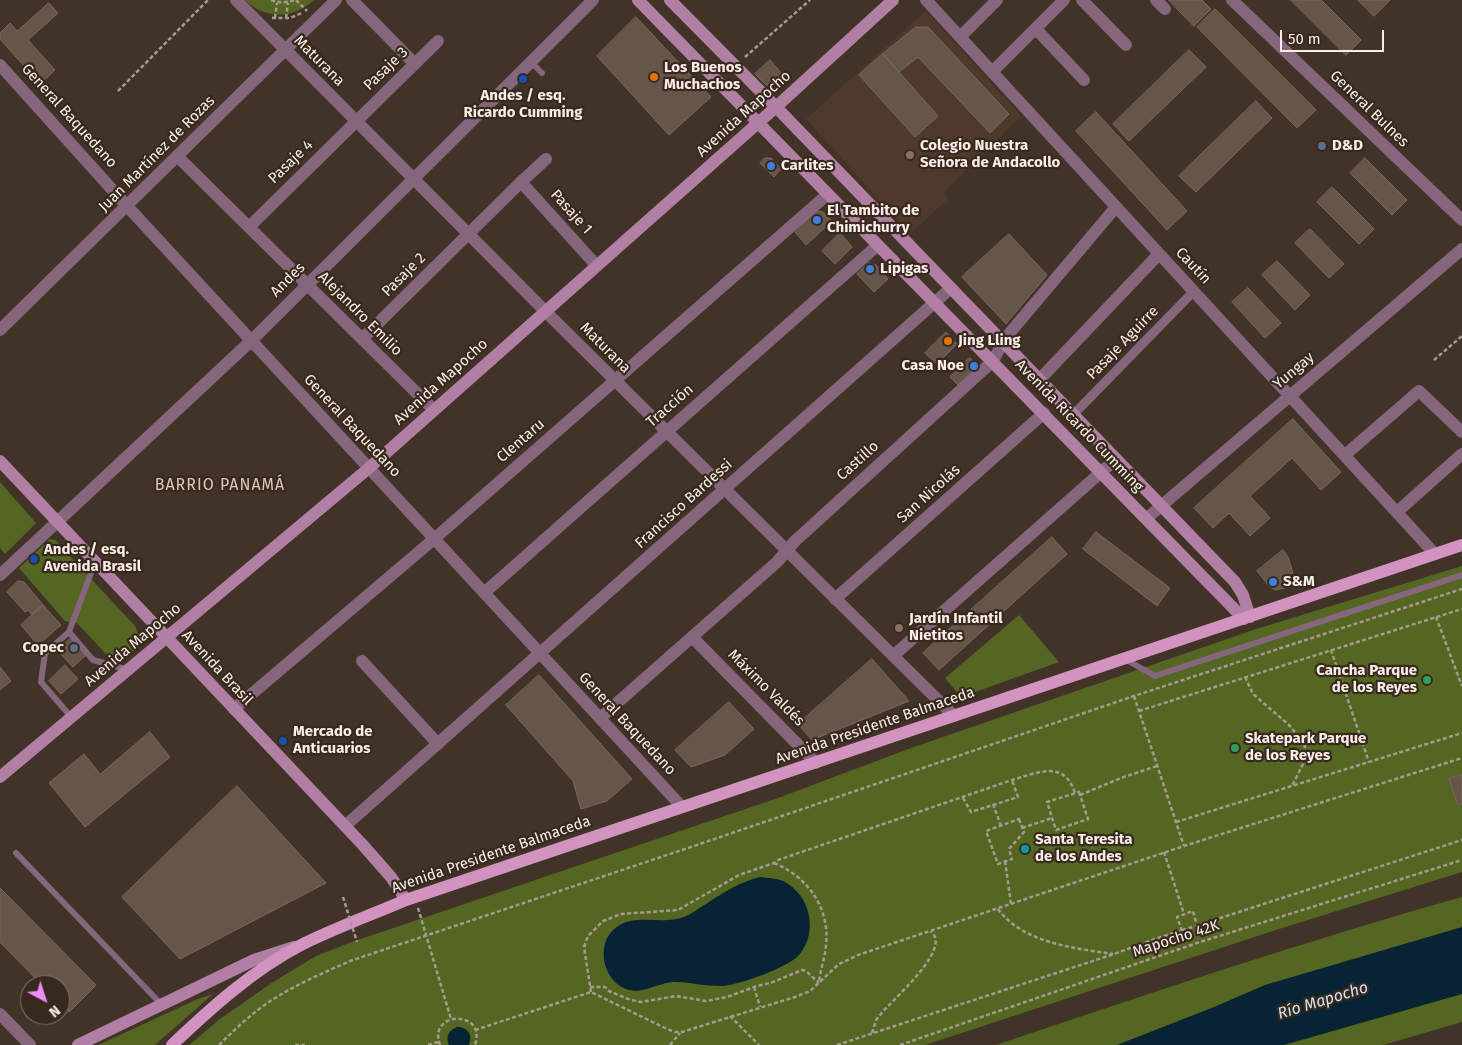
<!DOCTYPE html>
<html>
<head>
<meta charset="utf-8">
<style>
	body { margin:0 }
	#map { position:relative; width:1462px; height:1045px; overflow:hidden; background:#423328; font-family:"Fira Sans",sans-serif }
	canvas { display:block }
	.north { position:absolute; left:20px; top:975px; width:50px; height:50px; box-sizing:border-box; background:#38291e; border:1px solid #86786f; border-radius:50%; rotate:140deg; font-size:14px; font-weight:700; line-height:20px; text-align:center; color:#faefe8 }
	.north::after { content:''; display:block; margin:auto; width:18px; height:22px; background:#ee8bf8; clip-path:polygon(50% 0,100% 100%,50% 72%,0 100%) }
	.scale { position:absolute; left:1280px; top:30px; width:104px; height:22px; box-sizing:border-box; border:2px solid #faefe8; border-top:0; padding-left:6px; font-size:15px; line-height:18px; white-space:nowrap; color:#faefe8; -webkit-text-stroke:4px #38291e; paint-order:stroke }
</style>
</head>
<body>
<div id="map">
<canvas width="1462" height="1045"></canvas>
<div class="north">N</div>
<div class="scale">50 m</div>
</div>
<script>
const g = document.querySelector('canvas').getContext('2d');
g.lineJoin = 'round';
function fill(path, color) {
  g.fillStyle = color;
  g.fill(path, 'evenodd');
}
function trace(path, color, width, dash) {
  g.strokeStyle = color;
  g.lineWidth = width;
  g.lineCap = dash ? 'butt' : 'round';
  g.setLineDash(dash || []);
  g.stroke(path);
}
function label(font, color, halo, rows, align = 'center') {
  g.font = font + ' "Fira Sans",sans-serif';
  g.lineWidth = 4.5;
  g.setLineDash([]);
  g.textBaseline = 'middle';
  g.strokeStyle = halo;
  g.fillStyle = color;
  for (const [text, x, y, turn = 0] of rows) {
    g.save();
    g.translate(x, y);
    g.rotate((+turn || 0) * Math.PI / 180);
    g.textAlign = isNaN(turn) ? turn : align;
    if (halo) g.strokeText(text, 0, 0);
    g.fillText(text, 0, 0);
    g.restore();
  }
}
fill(new Path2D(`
	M926 11 1021 116 944 192 949 198 910 234 806 119Z`), '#4f392a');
fill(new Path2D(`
	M245 0H314C293 19 266 20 245 0Z
	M0 482 36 523 5 554 0 548Z
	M50 539 55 540 135 626 139 636V646L122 661 106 654 77 623 65 621 19 568Z
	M1462 566V872L1279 929 925 1045H189L220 1019 273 982 316 956 349 943 778 798 911 748 1256 629Z
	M1019 615 1059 662 961 697 945 678Z
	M1462 897V1022L1383 1045H996C1150 993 1305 941 1462 897Z
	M213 994 155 1045H98L200 998Z`), '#546621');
fill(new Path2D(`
	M760 877C768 878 776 878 783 881 810 894 819 932 799 955 787 968 741 984 723 986 711 986 700 985 689 983 680 982 671 981 663 984 650 987 640 994 626 989 600 979 595 938 620 925 639 914 664 925 684 917 692 914 699 908 706 904 724 892 740 882 760 877Z
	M1462 927V994L1284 1045H1117L1214 1007 1265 985Z
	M457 1027C468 1027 473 1035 469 1045H449C445 1037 449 1030 457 1027Z`), '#082334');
const building = new Path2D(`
	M1169 0H1202L1211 9 1194 26Z
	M1291 0H1321L1361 40 1346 55Z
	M1358 0H1390L1374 16Z
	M49 3 58 13 28 40 55 70 40 84 0 39V33L10 23 17 31Z
	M1215 9 1316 110 1297 128 1197 27Z
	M636 17 711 97 669 135 597 56Z
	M916 27H928L1009 114 990 133 918 57 899 72 883 54Z
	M1189 50 1206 67 1129 141 1113 124Z
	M883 54 938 116 915 137 859 75Z
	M770 60 782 74 770 85H766L755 74Z
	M1256 101 1272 118 1196 192 1179 176Z
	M1096 112 1187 211 1167 230 1076 131Z
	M765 158H771L781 169 774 177 760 163Z
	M1365 158 1407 200 1392 215 1350 173Z
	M1332 187 1374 229 1359 244 1317 202Z
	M817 211 823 212 832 221 806 245 795 232Z
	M1310 229 1344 264 1329 278 1295 243Z
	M840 233 852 247 835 264 822 251Z
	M1009 234 1047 275 1006 324 962 277Z
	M1277 261 1310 295 1295 310 1262 275Z
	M869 263 876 265 888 279 874 292 857 274Z
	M1248 288 1281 323 1265 338 1232 302Z
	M946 332 957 344 937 364 925 353Z
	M970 358 978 366 958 385 950 377Z
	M1293 419 1341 472 1321 490 1292 458 1250 496 1270 518 1250 536 1229 513 1213 528 1194 508Z
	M1096 532 1170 588 1157 606 1083 549Z
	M1052 537 1067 554 939 670 923 653Z
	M1283 550 1288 557 1293 573 1287 575 1291 587 1275 590 1269 586 1257 571Z
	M18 581 24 582 43 605 32 615 28 610 25 612 7 592Z
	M43 605 61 625 38 645 21 625Z
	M71 638 86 655 73 667 58 651Z
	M872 659 909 701 812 740 798 724Z
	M65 665 78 679 61 694 49 681Z
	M0 667 11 681 0 690Z
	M539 675 632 779 607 801 581 809 573 781 506 705Z
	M729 702 754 729 725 755 691 767 675 750Z
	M150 732 170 757 85 827 49 783 84 754 100 774Z
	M1462 775V804L1458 805 1449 779Z
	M237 786 326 883 180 959 122 897Z
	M0 888 96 985 69 1012 60 1003V985H42L0 942Z`);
fill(building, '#665549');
trace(building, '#7b695d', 1);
trace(new Path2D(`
	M271 0C280 3 286 3 294 0
	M296 0 307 11
	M272 18H290L302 13
	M275 18 277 3
	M286 18 288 3
	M745 57 810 0
	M118 91 208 0
	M1434 360 1462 336
	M1436 617 1462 686
	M1331 650 1369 762
	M1245 677 1253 694 1289 725C1296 732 1298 740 1305 746L1303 764 1292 786
	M1134 696 1184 846
	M1139 711 1462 609
	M1079 792 1088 819 1056 830 1047 802Z
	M1080 795 1121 778 1157 766
	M963 798 971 812 1018 797 1012 780
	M993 804 1001 826
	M1019 819 1024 832 1009 849 1012 859 998 864 986 831Z
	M1176 822 1462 733
	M1022 828 1052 818
	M1164 852 1184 914
	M1005 861 1011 904
	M774 863C808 877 830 908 826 945 825 958 820 970 819 983
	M418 908 451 1019
	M998 909C1023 943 1073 948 1113 954
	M1182 931 1177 917 1193 911 1197 926
	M590 987H605L609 991 628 999 641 1002 676 996 706 1001 727 997 754 987 773 982 802 970 806 971 819 983
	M754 987 760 1007
	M591 992 584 947 588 936 603 921 621 914 678 910 739 875 774 863 778 860 1012 780C1037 773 1064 759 1075 793
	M730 1016 759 1045
	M475 1030 591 992 665 1028 675 1032H682L795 997 810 991 839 964 858 955 1184 846 1462 758
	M872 1033 876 1020 880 1015C892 1000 942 958 935 937 934 935 932 933 931 931
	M219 1045C234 1030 249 1016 266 1004 292 986 321 974 350 961L691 847 1134 696 1462 589
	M295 1045H305
	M428 1045 438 1042
	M440 1045C427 1011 487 1009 475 1045
	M670 1045 680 1033
	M837 1045 1114 954 1155 939 1462 840
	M900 1045 1197 943 1462 860`), '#a79a92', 2.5, [4, 2.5]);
trace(new Path2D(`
	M531 62 542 73
	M95 562 69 632 93 660 129 670
	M69 632 45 653 41 682 72 718
	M1125 659 1155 676 1462 575
	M16 853 161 1004`), '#86667c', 6);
trace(new Path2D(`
	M1073 415 1194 291`), '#86667c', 9);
trace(new Path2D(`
	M236 0 545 311 954 716
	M352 0 415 64
	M926 0 1435 554
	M1082 0 1126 45
	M1156 0 1165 9
	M1036 29 1084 80
	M960 37 997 0
	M0 65 127 206 682 807
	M992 72 1064 0
	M177 156 434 410
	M521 182 596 265
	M249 227 438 41
	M362 339 521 182 546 159
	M1039 380 1159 254
	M1345 455 1419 391 1462 432
	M1397 512 1462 454
	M1147 518 1462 249
	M0 575 57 522
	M484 593 878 245
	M835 599 1044 413
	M692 637 816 763
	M893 656 1116 459
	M362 661 438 744
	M234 709 434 539 828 194
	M600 718 777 562 795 541 993 361 1003 342 1013 329 1116 207
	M345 826 951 288`), '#86667c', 12);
trace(new Path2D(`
	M1232 0 1462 220
	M0 330 336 0
	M57 522 252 340 593 0
	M0 1014 30 1045`), '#86667c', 12);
trace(new Path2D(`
	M638 0 1244 619
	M670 0 776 107 1235 582 1243 595 1250 617
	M0 461 362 844 391 877 406 900
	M0 777 369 468 776 107 893 0
	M78 1045 254 960 294 947`), '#b17fa3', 12);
trace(new Path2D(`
	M172 1045C211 1008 253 970 301 945 335 928 371 915 406 900L1462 545`), '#d393c0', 12);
trace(new Path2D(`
	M343 897 357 942`), '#a79a92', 2.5, [4, 2.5]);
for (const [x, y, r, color] of [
	[654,77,5,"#e8710a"],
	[523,79,5,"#1a4fb4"],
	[1322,146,5,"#5c6f8a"],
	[910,155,5,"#8d6e63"],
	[771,166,5,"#3f7fe0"],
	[817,220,5,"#3f7fe0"],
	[870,269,5,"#3f7fe0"],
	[948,341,5,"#e8710a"],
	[974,366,5,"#3f7fe0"],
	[34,559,5,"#1a4fb4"],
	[1273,582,5,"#3f7fe0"],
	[899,628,5,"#8d6e63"],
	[74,648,5,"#5c6f8a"],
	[1427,680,5,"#2e9e5b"],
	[283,741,5,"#1a4fb4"],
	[1235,748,5,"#2e9e5b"],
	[1025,849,5,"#0f9aa8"]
]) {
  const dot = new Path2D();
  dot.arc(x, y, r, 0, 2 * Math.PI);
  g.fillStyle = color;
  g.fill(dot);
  trace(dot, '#38291e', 2);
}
label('15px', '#faefe8', '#38291e', [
	["Maturana",319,61,45],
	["Pasaje 3",386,69,-44],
	["General Bulnes",1369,109,44],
	["Avenida Mapocho",744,114,-42],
	["General Baquedano",69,116,48],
	["Juan Martínez de Rozas",157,154,-45],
	["Pasaje 4",291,162,-44],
	["Pasaje 1",571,212,48],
	["Cautín",1193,266,47],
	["Pasaje 2",404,275,-45],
	["Andes",288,280,-45],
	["Alejandro Emilio",360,314,45],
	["Pasaje Aguirre",1123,343,-46],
	["Maturana",605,348,45],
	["Yungay",1294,371,-40],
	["Avenida Mapocho",441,382,-42],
	["Tracción",670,406,-41],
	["General Baquedano",352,426,47],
	["Avenida Ricardo Cumming",1079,426,46],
	["Clentaru",521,441,-41],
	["Castillo",858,461,-42],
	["San Nicolás",929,494,-42],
	["Francisco Bardessi",684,504,-42],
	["Avenida Mapocho",133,645,-40],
	["Avenida Brasil",217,668,47],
	["Máximo Valdés",766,688,45],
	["General Baquedano",627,724,47],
	["Avenida Presidente Balmaceda",875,726,-19],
	["Avenida Presidente Balmaceda",491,855,-19],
	["Mapocho 42K",1176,939,-18]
]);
label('bold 15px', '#faefe8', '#38291e', [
	["Los Buenos",664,68],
	["Muchachos",664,85],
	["Andes / esq.",523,96,"center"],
	["Ricardo Cumming",523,113,"center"],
	["Colegio Nuestra",920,146],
	["Señora de Andacollo",920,163],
	["D&D",1332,146],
	["Carlites",781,166],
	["El Tambito de",827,211],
	["Chimichurry",827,228],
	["Lipigas",880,269],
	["Jing Lling",958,341],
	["Casa Noe",964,366,"right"],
	["Andes / esq.",44,550],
	["Avenida Brasil",44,567],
	["S&M",1283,582],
	["Jardín Infantil",909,619],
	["Nietitos",909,636],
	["Copec",64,648,"right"],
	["Cancha Parque",1417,671,"right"],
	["de los Reyes",1417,688,"right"],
	["Mercado de",293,732],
	["Anticuarios",293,749],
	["Skatepark Parque",1245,739],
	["de los Reyes",1245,756],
	["Santa Teresita",1035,840],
	["de los Andes",1035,857]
], 'left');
g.letterSpacing = '1px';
label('16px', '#dbc7b9', '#38291e', [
	["BARRIO PANAMÁ",220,486]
]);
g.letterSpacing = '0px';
label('italic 16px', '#cfe2f1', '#38291e', [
	["Río Mapocho",1323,1001,-17]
]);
</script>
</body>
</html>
